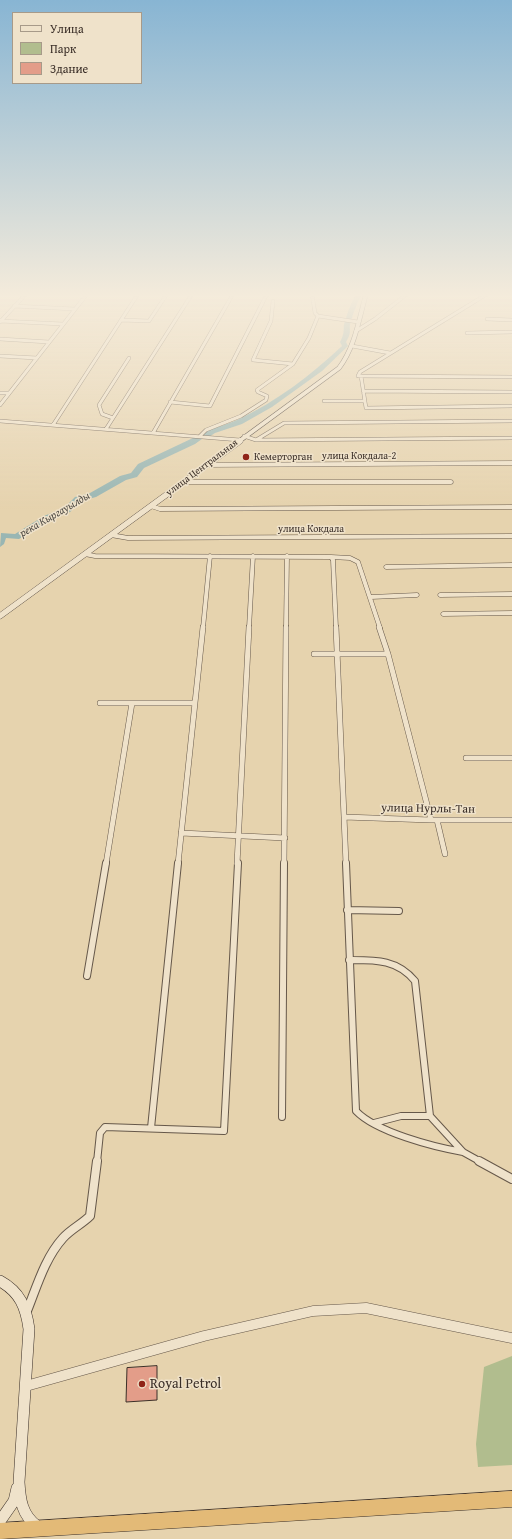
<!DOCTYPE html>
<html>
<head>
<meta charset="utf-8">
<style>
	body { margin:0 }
	#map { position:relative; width:512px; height:1539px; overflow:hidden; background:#e6d3ae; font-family:"Gentium Book Plus",serif }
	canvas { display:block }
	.legend { position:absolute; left:12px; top:12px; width:130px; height:72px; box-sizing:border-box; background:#efe2ca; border:1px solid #a79a89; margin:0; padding:5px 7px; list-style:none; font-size:12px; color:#3b2f28 }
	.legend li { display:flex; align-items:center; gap:8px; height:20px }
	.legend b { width:20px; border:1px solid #a79a89 }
</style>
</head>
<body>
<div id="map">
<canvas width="512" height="1539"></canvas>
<ul class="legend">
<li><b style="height:5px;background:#efe2ca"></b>Улица</li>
<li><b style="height:11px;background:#b1bd8e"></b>Парк</li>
<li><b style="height:11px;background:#e39d89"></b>Здание</li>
</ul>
</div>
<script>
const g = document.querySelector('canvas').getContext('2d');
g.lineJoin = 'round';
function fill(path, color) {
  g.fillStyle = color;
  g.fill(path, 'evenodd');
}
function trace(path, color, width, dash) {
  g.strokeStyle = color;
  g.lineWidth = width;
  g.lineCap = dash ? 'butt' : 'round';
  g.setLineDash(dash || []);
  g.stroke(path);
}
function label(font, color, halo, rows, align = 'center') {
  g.font = font + ' "Gentium Book Plus",serif';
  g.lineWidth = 3;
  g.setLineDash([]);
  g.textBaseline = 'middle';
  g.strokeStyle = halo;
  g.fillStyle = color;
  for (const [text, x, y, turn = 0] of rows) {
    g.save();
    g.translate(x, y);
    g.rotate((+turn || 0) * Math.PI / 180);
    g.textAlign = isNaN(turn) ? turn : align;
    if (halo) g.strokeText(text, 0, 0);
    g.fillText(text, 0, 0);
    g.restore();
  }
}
fill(new Path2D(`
	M512 1356V1465L478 1467 476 1444 484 1367Z`), '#b1bd8e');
fill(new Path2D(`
	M356 294H362C357 303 354 311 351 321 348 329 353 331 346 342L348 346 322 371 272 407 242 424 215 433 209 437H203V433C214 427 226 425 237 420 276 402 311 375 342 346L340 342C346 331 342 329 345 321 348 311 351 303 356 294Z
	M195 437H198L202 439 195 444 144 468 137 477 126 480 96 497 81 501 70 512 50 520 19 539 6 538 4 544 0 547 1 533 15 534 44 516 64 508 75 497 90 493 120 476 131 473 138 464Z`), '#99b6b3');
const building = new Path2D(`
	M157 1366V1400L126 1402 127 1368Z`);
fill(building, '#e39d89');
trace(building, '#3b2f28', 1);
const minorFar4 = new Path2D(`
	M273 301 271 321 253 360 293 364
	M14 306 75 309
	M318 316 358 322
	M487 319 512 320
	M121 320 149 321 167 294
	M0 321 63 324
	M0 322 26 294
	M356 331 375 319 407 294
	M467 333 512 332
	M0 339 49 342
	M352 346 390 353
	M0 356 37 358
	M358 376 360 372 487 294
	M359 376 512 377
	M361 376 366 408 512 406
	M363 391 512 392
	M0 393H9
	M324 401H365
	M170 402 210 406 267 294
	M0 405 87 294
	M113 418 102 414 99 405 129 358
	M0 421 240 440
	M53 425 138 294
	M106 429 192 294
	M153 433 233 294
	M200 436 206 430 241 416 266 400 267 396 258 392 257 390 293 364 309 338 318 316 315 313 312 294
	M244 436 256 440 512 438
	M256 440 284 423 512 421`);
const minorFar3 = new Path2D(`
	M207 465 512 463
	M184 482H451
	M151 506 160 509 512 507
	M111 535 128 538 512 536
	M85 554 95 556 331 557 333 560 336 628
	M331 557 350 558 358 562 380 628
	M386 567 512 565
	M440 595 512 594
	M371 597 417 595
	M443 614 512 613
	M203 628 210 556
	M249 628 253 556
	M286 628 287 556`);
const minorFar2 = new Path2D(`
	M336 627 346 864
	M379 627 388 654 431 820
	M314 654H388
	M100 703H195
	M466 758H512
	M344 817 431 820H512
	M437 820 445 854
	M181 833 285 838
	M106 864 132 703
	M178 864 203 627
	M237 864 249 627
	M284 864 286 627`);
const minorFar1 = new Path2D(`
	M346 863 356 1111C376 1132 434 1147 463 1152
	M347 910 399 911
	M349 960C375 960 397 959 415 981L430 1116
	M87 976 106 863
	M282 1117 284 863
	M374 1123 401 1116H430L463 1152 481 1162
	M151 1128 178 863
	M97 1162 100 1133 105 1127 224 1131 238 863`);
const minor = new Path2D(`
	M479 1161 512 1179
	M27 1311C37 1286 45 1258 63 1238 71 1229 82 1224 90 1216L97 1161`);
const tertiary = new Path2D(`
	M26 1386 204 1336 313 1311 366 1308 512 1338`);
const secondaryFar2 = new Path2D(`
	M238 442 339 368C355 347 359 319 366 294`);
const secondaryFar1 = new Path2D(`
	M0 616 240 441`);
const secondary = new Path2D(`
	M0 1281C20 1292 26 1307 29 1329L19 1482C20 1500 22 1515 37 1526
	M0 1521 14 1501 17 1488`);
const trunk = new Path2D(`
	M512 1491V1507L0 1539V1523Z`);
trace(minorFar4, '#66584a', 4);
trace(minorFar3, '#66584a', 5);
trace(minorFar2, '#66584a', 6);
trace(minorFar1, '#66584a', 8);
trace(minor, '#66584a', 10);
trace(tertiary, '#66584a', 11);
trace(secondaryFar2, '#3b2f28', 5);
trace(secondaryFar1, '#3b2f28', 6);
trace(secondary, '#3b2f28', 12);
trace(trunk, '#3b2f28', 1);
trace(minorFar4, '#efe2ca', 3);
trace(minorFar3, '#efe2ca', 4);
trace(minorFar2, '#efe2ca', 5);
trace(minorFar1, '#efe2ca', 6);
trace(minor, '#efe2ca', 8);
trace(tertiary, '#efe2ca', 10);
trace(secondaryFar2, '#efe2ca', 4);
trace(secondaryFar1, '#efe2ca', 5.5);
trace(secondary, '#efe2ca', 11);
fill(trunk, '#e3ba77');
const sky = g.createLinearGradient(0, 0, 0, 509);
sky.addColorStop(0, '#88b5d3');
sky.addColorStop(0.58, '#f4ebdb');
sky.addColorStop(1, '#f4ebdb00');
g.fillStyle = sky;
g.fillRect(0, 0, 512, 509);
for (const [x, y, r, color] of [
	[246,457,4,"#8f2418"],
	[142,1384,4,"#8f2418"]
]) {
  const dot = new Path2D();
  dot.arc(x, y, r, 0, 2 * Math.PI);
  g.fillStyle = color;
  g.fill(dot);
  trace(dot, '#efe2ca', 1.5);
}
label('10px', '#3b2f28', '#efe2ca', [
	["улица Кокдала-2",359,456],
	["улица Центральная",202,468,-37],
	["улица Кокдала",311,529]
]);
label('10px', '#3b2f28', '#efe2ca', [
	["Кемерторган",254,457]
], 'left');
label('italic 11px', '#4e4a44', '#efe2ca', [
	["река Кыргауылды",55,515,-30]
]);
label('12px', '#3b2f28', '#efe2ca', [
	["улица Нурлы-Тан",428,809,1]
]);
label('14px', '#3b2f28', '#efe2ca', [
	["Royal Petrol",150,1384]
], 'left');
</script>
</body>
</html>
